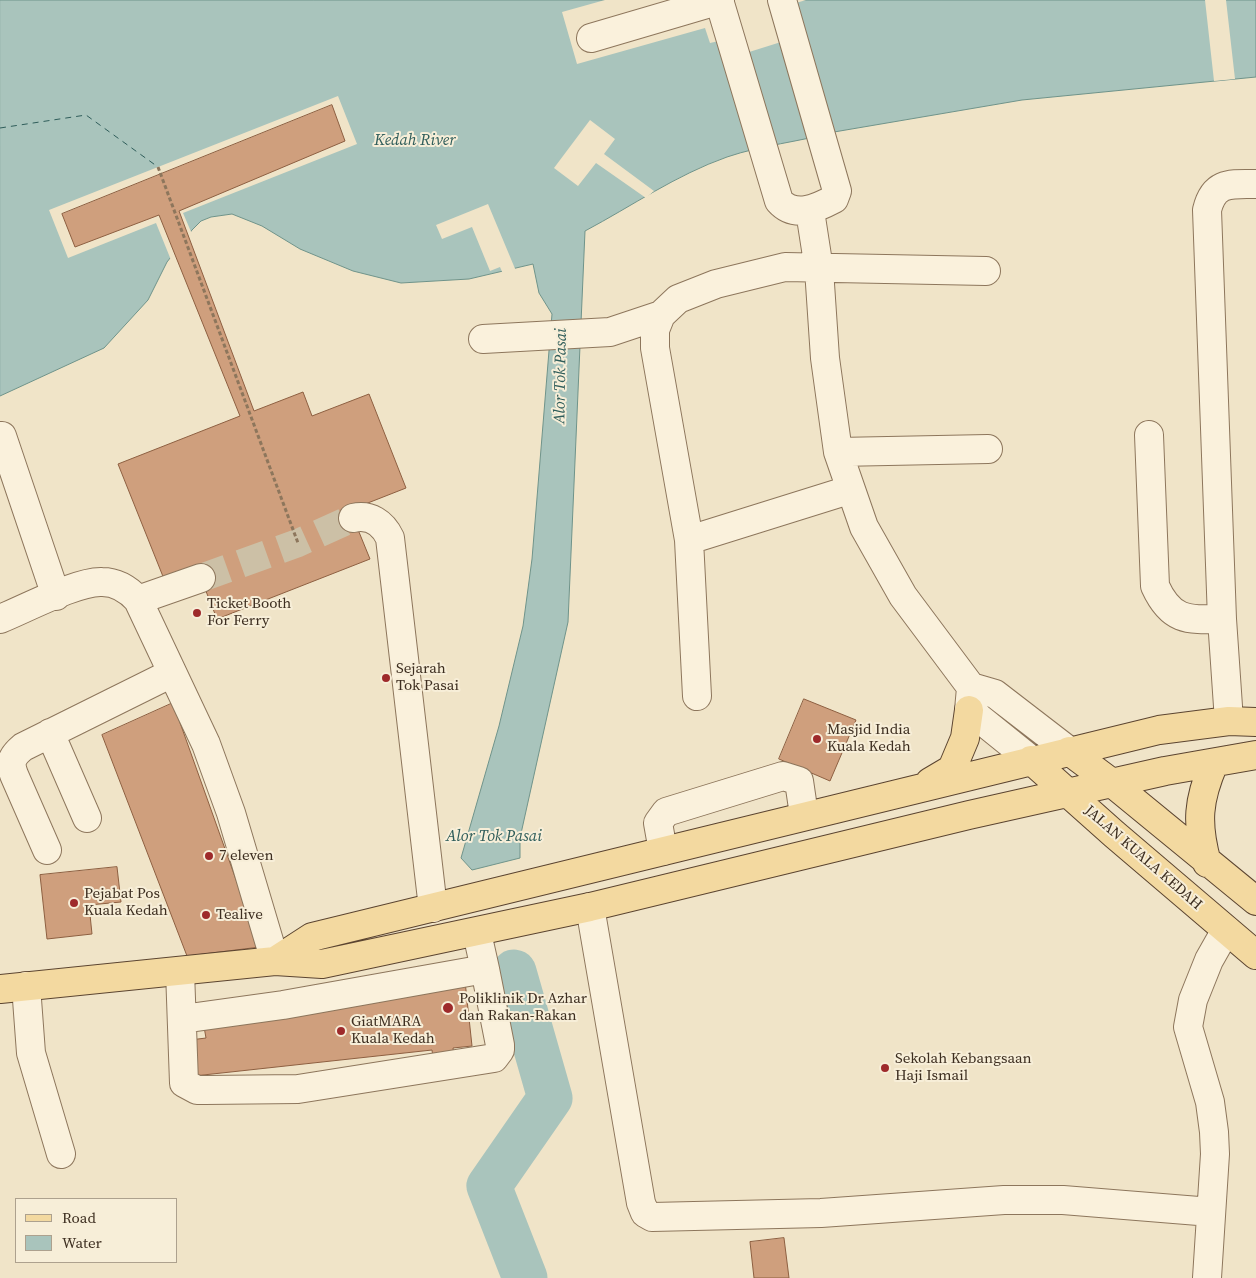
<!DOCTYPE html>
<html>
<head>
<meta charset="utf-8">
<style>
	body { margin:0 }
	#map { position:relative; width:1256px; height:1278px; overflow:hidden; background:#f0e4c8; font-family:"Source Serif 4",serif }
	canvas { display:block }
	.legend { position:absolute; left:15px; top:1198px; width:162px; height:65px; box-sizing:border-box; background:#f7eed8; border:1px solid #ada18e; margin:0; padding:6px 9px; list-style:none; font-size:15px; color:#3d2e20 }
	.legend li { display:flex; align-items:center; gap:10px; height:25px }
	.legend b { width:25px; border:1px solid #ada18e }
</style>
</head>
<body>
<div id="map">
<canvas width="1256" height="1278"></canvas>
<ul class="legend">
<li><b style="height:6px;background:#f3d9a0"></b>Road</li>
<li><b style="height:14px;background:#a9c4bc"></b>Water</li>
</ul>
</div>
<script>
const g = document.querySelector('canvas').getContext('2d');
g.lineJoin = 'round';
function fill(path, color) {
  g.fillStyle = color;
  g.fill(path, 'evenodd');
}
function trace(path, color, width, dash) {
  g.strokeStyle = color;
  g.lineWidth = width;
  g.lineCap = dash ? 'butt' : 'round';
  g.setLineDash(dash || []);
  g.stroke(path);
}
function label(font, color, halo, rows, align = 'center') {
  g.font = font + ' "Source Serif 4",serif';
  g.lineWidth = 4;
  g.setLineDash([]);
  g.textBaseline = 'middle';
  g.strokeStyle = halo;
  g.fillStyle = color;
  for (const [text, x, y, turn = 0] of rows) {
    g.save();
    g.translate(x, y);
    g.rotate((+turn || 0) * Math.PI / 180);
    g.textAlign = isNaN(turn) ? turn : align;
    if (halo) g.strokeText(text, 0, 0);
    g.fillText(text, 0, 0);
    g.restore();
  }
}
const water = new Path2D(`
	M0 0H1256V77L1022 100 834 132C799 142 762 145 727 157 676 175 632 206 585 231L568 622 520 838V858L472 870 461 858 499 726 523 626 532 559 552 314 539 293 533 264 469 279 401 283 353 271 300 249 262 226 232 214 211 217 201 221 192 230 167 262 148 300 104 348 0 396Z`);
fill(water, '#a9c4bc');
trace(water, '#6f938a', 1);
fill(new Path2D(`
	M605 0H806L796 3 781 42 746 53 719 41 710 43 705 28 577 64 562 12Z
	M1205 0H1226L1235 79 1214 81Z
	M338 96 357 144 183 213 192 234 171 260 156 223 68 258 49 210Z
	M590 120 615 139 604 154 654 191 646 198 596 163 578 186 554 168Z
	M488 204 516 271 503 274 500 267 490 271 472 227 442 239 436 225Z`), '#f0e4c8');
trace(new Path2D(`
	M514 972 550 1098 489 1186 525 1278`), '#a9c4bc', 45);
trace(new Path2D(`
	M0 128 86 115 158 167`), '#2f5d5a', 1, [6, 5]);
const building = new Path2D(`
	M332 105 345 141 179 211 254 411 303 392 312 416 369 394 406 488 350 510 370 559 217 619 198 571 166 584 118 464 240 416 159 215 75 247 62 214Z
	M804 699 856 720 830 781 779 759Z
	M173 703 260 947 187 956 102 735Z
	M117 867 121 902 89 905 92 934 47 939 40 875Z
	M465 981 472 1046 453 1048 454 1056 433 1058 432 1050 194 1076 190 1040 206 1038 203 1021Z
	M784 1238 789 1278H754L750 1242Z`);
fill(building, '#cf9f7d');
trace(building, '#8d5f41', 1);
trace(new Path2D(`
	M201 578 298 543 353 518`), '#ccc0a6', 28, [28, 14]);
const minor = new Path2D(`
	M719 0 779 201C795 219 817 208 834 199L837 191 782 0
	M591 38 720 0
	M810 211 819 269 825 358 838 452 864 527 903 596 971 687 995 694 1069 751
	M483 339 610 332 661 315
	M1149 435 1155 586C1171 621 1187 620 1222 619
	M2 436 56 596
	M838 452 988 449
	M353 518C370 514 383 523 390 538L433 908
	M689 540 849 490
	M138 600 201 578
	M0 619C25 609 77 581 102 582 117 582 128 589 138 600L206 744 231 813 275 961
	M971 688 969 710 1031 760
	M697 696 689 540 655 348V330L661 315 678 299 716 284 785 267 986 271
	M1229 721 1222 619 1207 210C1214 181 1231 184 1256 184
	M50 733 87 818
	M47 850 15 777C9 763 11 757 23 747L172 673
	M663 851 658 823 666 812 783 776 799 781 804 815
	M590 907 641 1203 645 1213 652 1217 821 1213 1004 1200H1063L1211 1212
	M180 971 184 1083 197 1090H205L298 1089 494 1058 500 1050V1045L485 969
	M26 986 31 1053 61 1154
	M182 1019 283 1005 485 969 477 933
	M1207 1278 1215 1154 1214 1132 1210 1102 1188 1027 1193 1000 1209 960 1226 930`);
const major = new Path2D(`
	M1069 751 1112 783 1256 901
	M1031 760 1114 834 1256 955
	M930 782 952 769 965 738 969 710
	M1207 863C1196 823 1198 800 1214 763
	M275 961 312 937 1159 730 1229 721 1256 722
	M0 989 275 961 322 964 590 907 969 815 1165 771 1256 755`);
trace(minor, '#8d765c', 30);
trace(major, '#5b4430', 30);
trace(new Path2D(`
	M158 167 298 543`), '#8d765c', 3, [4, 2.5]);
trace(minor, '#faf1dc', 28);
trace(major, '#f3d9a0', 28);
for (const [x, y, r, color] of [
	[197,613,5,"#9e2a2b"],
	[386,678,5,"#9e2a2b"],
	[817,739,5,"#9e2a2b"],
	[209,856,5,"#9e2a2b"],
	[74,903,5,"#9e2a2b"],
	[206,915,5,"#9e2a2b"],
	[448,1008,6,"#9e2a2b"],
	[341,1031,5,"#9e2a2b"],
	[885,1068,5,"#9e2a2b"]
]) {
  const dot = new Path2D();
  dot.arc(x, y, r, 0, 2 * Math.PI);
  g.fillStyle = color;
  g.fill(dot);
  trace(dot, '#f7eed8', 2);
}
label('15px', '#3d2e20', '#f7eed8', [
	["Ticket Booth",207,604],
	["For Ferry",207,621],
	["Sejarah",396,669],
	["Tok Pasai",396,686],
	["Masjid India",827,730],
	["Kuala Kedah",827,747],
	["7 eleven",219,856],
	["Pejabat Pos",84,894],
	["Kuala Kedah",84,911],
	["Tealive",216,915],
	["Poliklinik Dr Azhar",459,999],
	["dan Rakan-Rakan",459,1016],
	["GiatMARA",351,1022],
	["Kuala Kedah",351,1039],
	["Sekolah Kebangsaan",895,1059],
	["Haji Ismail",895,1076]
], 'left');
label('15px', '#3d2e20', '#f7eed8', [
	["JALAN KUALA KEDAH",1143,858,41]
]);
label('italic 16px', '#2f5d5a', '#f7eed8', [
	["Kedah River",415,141],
	["Alor Tok Pasai",561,376,-89],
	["Alor Tok Pasai",494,837]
]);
</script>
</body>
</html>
